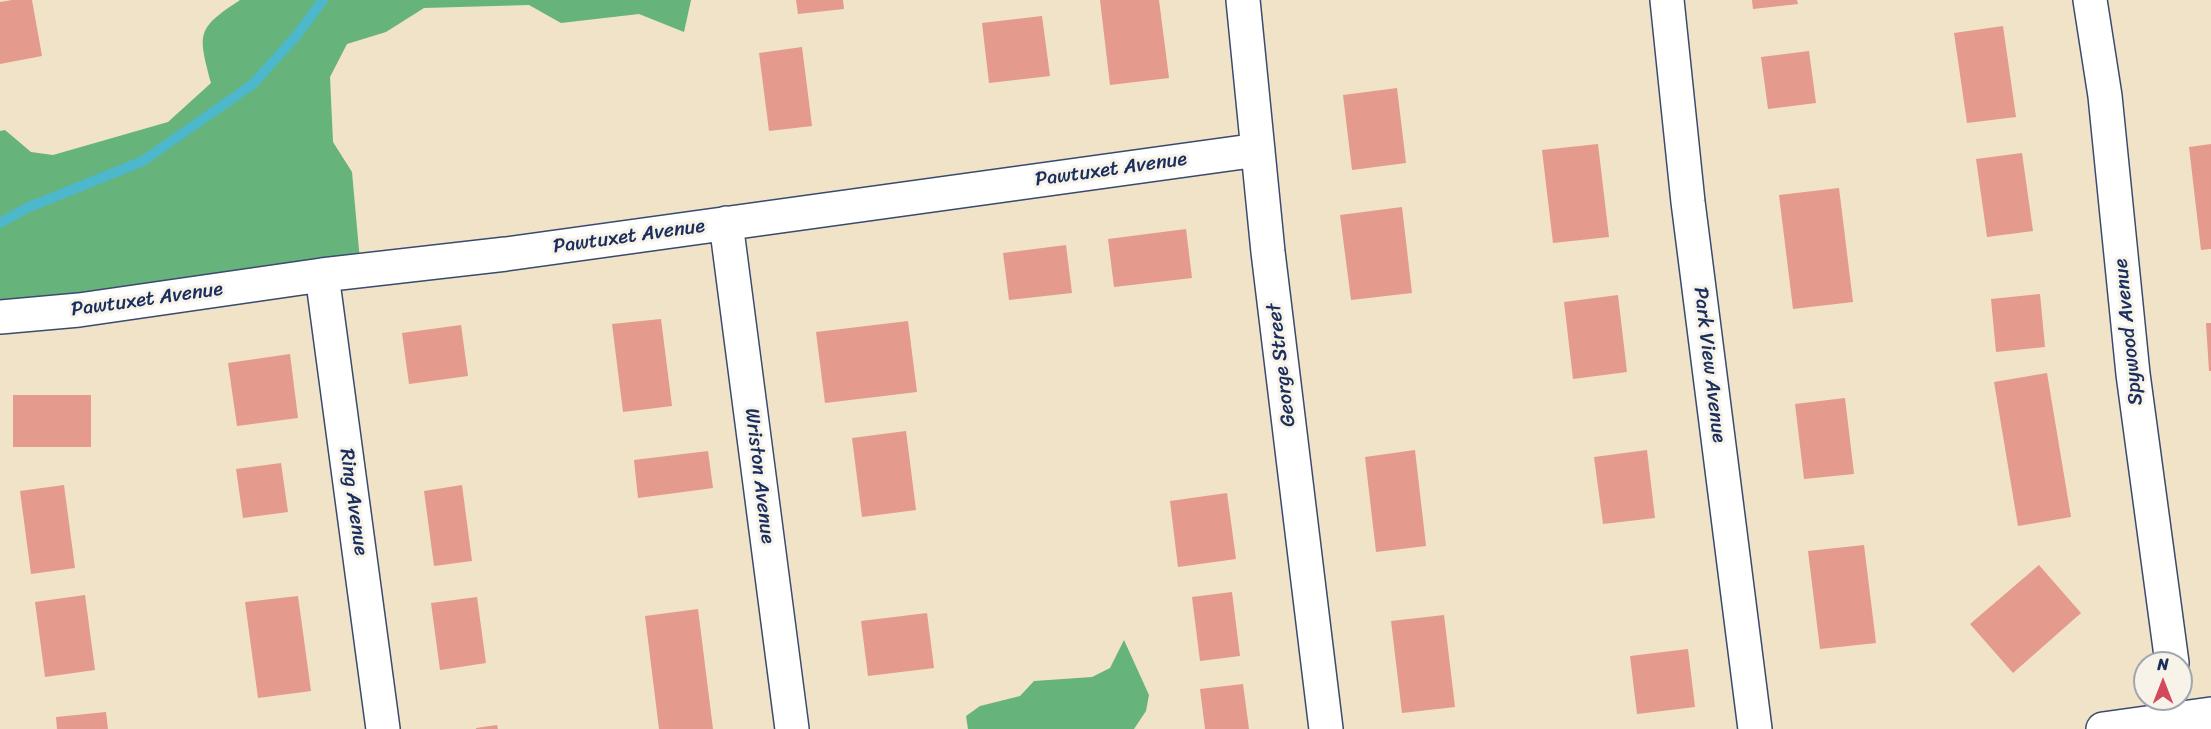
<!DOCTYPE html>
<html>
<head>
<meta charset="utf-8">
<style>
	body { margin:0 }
	#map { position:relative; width:2211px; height:729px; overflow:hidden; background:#f1e3c7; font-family:Sriracha,sans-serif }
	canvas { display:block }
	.north { position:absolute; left:2133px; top:651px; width:60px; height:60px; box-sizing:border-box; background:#f7f3e8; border:2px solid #9fa5b1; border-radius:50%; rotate:0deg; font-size:16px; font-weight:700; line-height:24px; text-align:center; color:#1b2f5e }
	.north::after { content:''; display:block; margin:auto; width:21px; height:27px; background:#d1495b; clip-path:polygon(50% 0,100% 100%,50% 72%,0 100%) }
</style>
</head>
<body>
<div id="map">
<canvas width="2211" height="729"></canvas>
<div class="north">N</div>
</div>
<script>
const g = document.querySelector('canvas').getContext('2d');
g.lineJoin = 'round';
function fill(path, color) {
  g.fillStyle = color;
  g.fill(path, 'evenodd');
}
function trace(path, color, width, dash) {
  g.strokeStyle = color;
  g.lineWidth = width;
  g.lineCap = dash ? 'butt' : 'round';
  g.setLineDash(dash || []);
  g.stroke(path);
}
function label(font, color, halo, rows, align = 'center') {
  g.font = font + ' Sriracha,sans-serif';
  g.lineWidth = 6;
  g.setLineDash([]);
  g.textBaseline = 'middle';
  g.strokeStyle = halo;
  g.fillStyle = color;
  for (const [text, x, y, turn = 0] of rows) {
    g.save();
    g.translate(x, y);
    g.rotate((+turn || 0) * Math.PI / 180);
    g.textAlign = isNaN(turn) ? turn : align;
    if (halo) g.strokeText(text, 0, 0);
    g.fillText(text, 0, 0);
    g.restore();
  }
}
fill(new Path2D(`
	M240 0H691L684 32 639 14 561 23 529 5 424 8 386 32 347 44 330 77 333 142 352 172 361 272 0 312V131L5 130 31 152 53 155 168 122 211 83C198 33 196 29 240 0Z
	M1124 640 1149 695 1146 711 1134 729H968L966 716 980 706 1020 696 1034 681 1092 677 1110 668Z`), '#67b37c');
trace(new Path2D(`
	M0 223 27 208 143 161 253 84 297 35 323 0`), '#4db7cb', 10);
fill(new Path2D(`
	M12 0H32L42 56 0 64V2Z
	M796 0H843L844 9 798 14Z
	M1100 0H1159L1169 78 1110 85Z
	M1752 0H1797L1798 4 1753 9Z
	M1042 16 1050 76 989 83 982 23Z
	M2003 26 2016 117 1967 123 1954 33Z
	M802 47 812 126 769 131 759 53Z
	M1809 51 1816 103 1768 109 1761 57Z
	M1397 88 1406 163 1352 170 1343 95Z
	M1598 144 1609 237 1553 243 1542 150Z
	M2211 144V249L2201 250 2189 147Z
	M2022 153 2033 231 1987 237 1976 159Z
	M1839 188 1853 302 1793 309 1779 195Z
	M1402 207 1412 293 1351 300 1340 215Z
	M1186 229 1192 278 1114 287 1108 239Z
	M1066 245 1072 293 1009 300 1003 253Z
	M2040 294 2045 347 1996 352 1991 299Z
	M1618 295 1627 372 1573 379 1564 302Z
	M661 319 672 406 623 412 612 324Z
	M908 321 917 392 825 403 816 332Z
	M2206 323H2211V371H2209Z
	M461 325 468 376 409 384 402 333Z
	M290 354 298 418 237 426 228 363Z
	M2047 373 2071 517 2018 526 1994 382Z
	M13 395H91V447H13Z
	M1845 398 1854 474 1804 479 1795 404Z
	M906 431 916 510 862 517 852 438Z
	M1415 450 1426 546 1376 552 1365 457Z
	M1647 450 1655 518 1603 524 1594 457Z
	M708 451 713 488 638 498 634 460Z
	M281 463 288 512 243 518 236 469Z
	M64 485 75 568 31 574 20 491Z
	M462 485 472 561 434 566 424 491Z
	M1227 493 1236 559 1178 567 1170 501Z
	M1864 545 1876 643 1820 649 1808 551Z
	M2039 565 2081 613 2013 673 1970 624Z
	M1232 592 1240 656 1200 661 1192 597Z
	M85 595 95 670 45 677 35 602Z
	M298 596 311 691 258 698 245 602Z
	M477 597 486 663 440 670 431 603Z
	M698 609 713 729H659L645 616Z
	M927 613 934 668 868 676 861 621Z
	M1444 615 1455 707 1402 713 1391 621Z
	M1688 649 1695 707 1637 714 1630 656Z
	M1243 684 1249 729H1205L1200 689Z
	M106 712 108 729H57L56 717Z
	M497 725 498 729H476V728Z`), '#e49a8c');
const street = new Path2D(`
	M1243 0 1268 252 1326 729
	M1667 0 1688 202 1755 729
	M2090 0 2105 96 2133 374 2172 663
	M726 223 792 729
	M322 275 383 729
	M0 317 79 310 322 275 506 254 1258 150
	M2103 729 2211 714`);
trace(street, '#3b4a6e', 36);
trace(street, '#fff', 33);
label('20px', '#1b2f5e', '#f7f3e8', [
	["Pawtuxet Avenue",1111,170,-8],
	["Pawtuxet Avenue",629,237,-8],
	["Pawtuxet Avenue",147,300,-8],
	["Spywood Avenue",2129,332,-96],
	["George Street",1282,365,-97],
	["Park View Avenue",1709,365,83],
	["Wriston Avenue",759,476,83],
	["Ring Avenue",353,502,82]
]);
</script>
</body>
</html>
